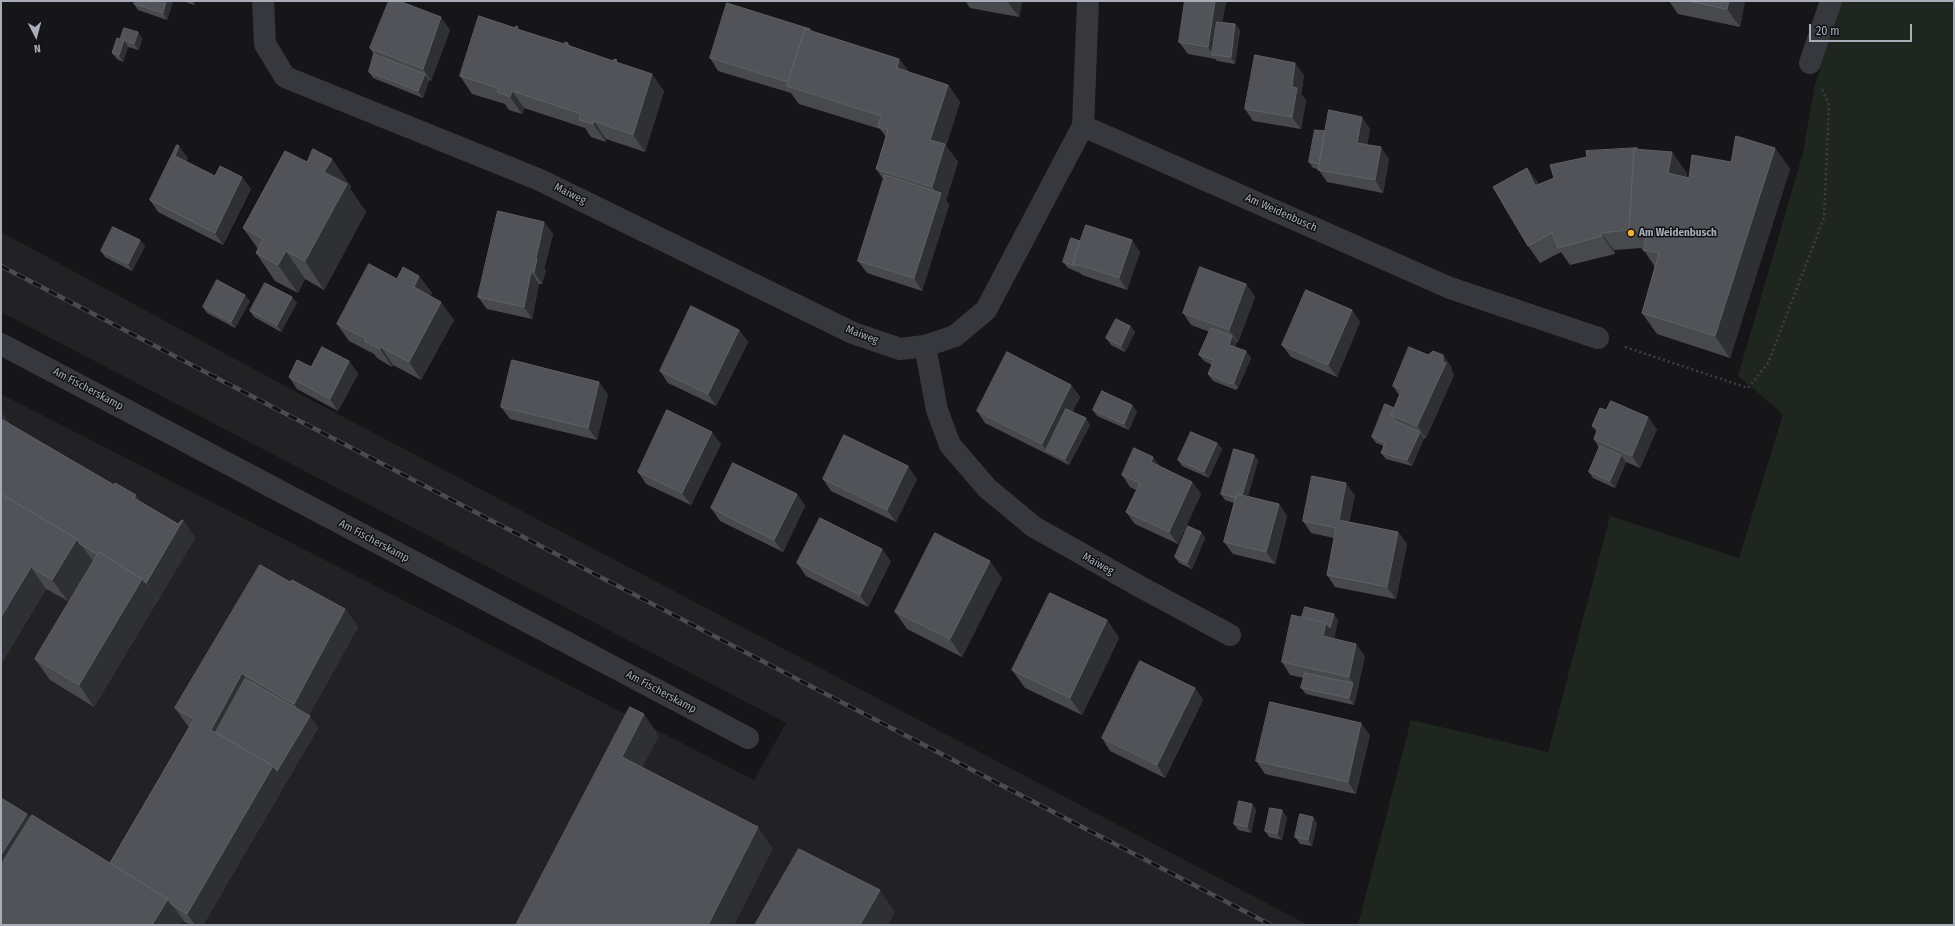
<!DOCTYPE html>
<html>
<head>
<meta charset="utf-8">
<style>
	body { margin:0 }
	#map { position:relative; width:1955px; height:926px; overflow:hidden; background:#161618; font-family:"Fira Sans Condensed",sans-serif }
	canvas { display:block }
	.frame { position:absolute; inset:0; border:2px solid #a8adb8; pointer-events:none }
	.north { position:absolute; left:16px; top:16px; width:40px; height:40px; -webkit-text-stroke:3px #111113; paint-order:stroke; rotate:174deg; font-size:11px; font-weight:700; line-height:16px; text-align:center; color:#a8adb8 }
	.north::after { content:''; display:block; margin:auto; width:14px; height:18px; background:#a8adb8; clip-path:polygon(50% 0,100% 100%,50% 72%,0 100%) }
	.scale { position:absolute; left:1809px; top:24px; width:103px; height:18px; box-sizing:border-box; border:2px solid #a8adb8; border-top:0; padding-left:5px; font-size:12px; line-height:14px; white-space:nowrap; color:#a8adb8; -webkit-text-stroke:3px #111113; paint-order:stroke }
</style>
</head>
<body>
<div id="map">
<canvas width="1955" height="926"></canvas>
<div class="frame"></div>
<div class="north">N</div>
<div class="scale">20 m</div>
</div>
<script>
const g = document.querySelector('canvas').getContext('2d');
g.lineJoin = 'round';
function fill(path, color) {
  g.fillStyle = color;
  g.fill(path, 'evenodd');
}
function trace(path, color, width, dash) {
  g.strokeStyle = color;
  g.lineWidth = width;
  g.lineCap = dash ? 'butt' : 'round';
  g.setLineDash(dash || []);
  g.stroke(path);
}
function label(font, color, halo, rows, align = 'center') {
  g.font = font + ' "Fira Sans Condensed",sans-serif';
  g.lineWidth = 3;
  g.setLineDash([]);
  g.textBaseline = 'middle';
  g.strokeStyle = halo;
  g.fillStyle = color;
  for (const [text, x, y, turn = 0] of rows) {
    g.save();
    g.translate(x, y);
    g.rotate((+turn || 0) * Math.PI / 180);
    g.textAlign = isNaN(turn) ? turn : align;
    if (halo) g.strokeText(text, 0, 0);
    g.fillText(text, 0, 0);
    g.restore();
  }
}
fill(new Path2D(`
	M1 232 296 392 1308 925H1V394L754 780 786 723 1 312Z`), '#222225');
fill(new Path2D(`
	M1842 1H1954V925H1358L1411 720 1548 752 1610 516 1739 558 1783 414 1738 376 1803 153 1815 85Z`), '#1e261f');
trace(new Path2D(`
	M1625 347 1748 388 1768 363 1824 218 1829 105 1822 89`), '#3d3f44', 2.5, [2, 3]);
trace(new Path2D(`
	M263 1 265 44 285 77 540 180 853 333 900 349 925 346 937 410 950 445 987 488 1034 527 1137 585 1230 635
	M1088 1 1083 126 1450 288 1598 338
	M1810 63 1831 1
	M1 344 748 738
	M925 346 955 336 986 310 1083 126`), '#37383d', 22);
const rail = new Path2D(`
	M1 266 1271 925`);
trace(rail, '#4a4c52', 4.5);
trace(rail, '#111113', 3, [9]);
fill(new Path2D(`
	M173 1 167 20 138 10 134 4Z
	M183 1H195L194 5Z
	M960 1H1022L1019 17 970 8 966 2Z
	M1185 1H1226L1222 22 1235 24 1240 30 1235 64 1217 61 1215 59 1188 54 1179 42Z
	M1669 1H1745L1740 27 1678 14Z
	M450 30 431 81 429 80 423 98 373 78 369 72 374 55 370 48Z
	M520 30 564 44 568 43 570 46 619 63 664 91 645 152 606 139V142L591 137 585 128 524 108 522 114 509 110 505 104 472 94 460 76Z
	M812 31 899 59 909 72 948 85 960 102 946 146 958 162 946 200 949 205 922 291 867 273 858 261 884 180 876 169 886 137 880 129 799 104 791 93 718 71 710 58Z
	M142 38 139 50 128 47 123 62 117 59 112 53 120 39Z
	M1304 75 1301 94 1306 100 1301 129 1253 121 1245 109Z
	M1370 129 1367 145 1389 159 1383 193 1327 182 1318 169 1313 168 1309 162 1325 131Z
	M1775 148 1790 169 1730 358 1657 334 1642 313 1655 267 1645 252H1644L1641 248 1614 250 1615 254 1570 265 1561 252 1540 263 1528 246 1539 184 1637 149 1687 173V177L1689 178 1731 162Z
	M188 158 186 161 215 176 242 177 251 189 223 245 158 212 150 200Z
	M332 159 351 187 350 189 366 212 324 290 305 279 298 293 275 281 256 253 258 249 243 228 307 162Z
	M544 222 553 234 544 269 546 271 542 284H539L532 319 487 309 478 297Z
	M1080 241 1140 252 1127 290 1082 275 1080 273 1068 268 1063 262Z
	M145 246 132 271 105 257 101 251Z
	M419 276 432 293 430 296 454 320 421 380 393 365 392 367 377 358 374 354 349 341 337 324 397 279Z
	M1246 284 1255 297 1238 342H1237L1235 347 1246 351 1251 358 1238 388 1236 390 1213 381 1208 374 1212 365 1204 361 1199 355 1210 332 1191 325 1183 313Z
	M250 301 235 328 207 313 203 307Z
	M297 303 281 332 254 317 250 311Z
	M1352 310 1360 322 1337 377 1291 357 1282 345Z
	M1130 326 1135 332 1125 352 1111 345 1106 338Z
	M739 330 748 342 716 406 668 383 660 371Z
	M1428 355H1443L1452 368V371L1454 375 1426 438H1424L1412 466 1386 459 1381 453 1384 446 1376 443 1372 437 1394 408 1399 395 1393 386Z
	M349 361 358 374 338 411 297 389 289 377 311 367Z
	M1071 385 1080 397 1072 412 1090 425 1069 465 985 423 977 411Z
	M608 394 597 440 510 419 501 407Z
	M1093 410 1137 411 1129 430 1097 416Z
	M1606 410 1657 429 1640 468 1626 462 1615 488 1593 478 1589 472 1599 448 1594 439 1597 432 1592 426Z
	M10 424 114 485 136 495 140 502 178 524 183 520 195 538 94 707 50 680 35 659 93 561H92L68 601 46 589 1 664Z
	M1217 443 1222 449 1209 478 1182 466 1178 460Z
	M721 444 691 505 646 484 638 472Z
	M1254 455 1258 461 1248 496 1279 504 1287 516 1275 564 1233 554 1224 542 1234 503 1225 500 1221 494Z
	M1160 467 1192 482 1201 494 1178 544 1135 524 1126 512 1136 490 1130 487 1122 475Z
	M823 479H917L896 522 831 491Z
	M797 494 805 506 783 552 720 521 711 508Z
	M1355 495 1349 522 1398 532 1407 544 1396 599 1335 587 1327 575 1334 538 1311 533 1303 521Z
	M1201 532 1205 538 1192 569 1179 563 1175 557Z
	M891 561 868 607 806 576 797 563Z
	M1002 578 962 657 907 629 895 612Z
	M290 582 345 609 358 627 309 715 318 728 203 925H190L183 921 181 925H1L27 814 30 819 110 863 190 727 187 725 175 708Z
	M1107 620 1119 638 1082 715 1025 688 1012 670Z
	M1338 620 1334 639 1365 656 1354 705 1306 694 1301 688 1304 678 1290 675 1282 662Z
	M1195 688 1203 700 1165 778 1110 751 1102 738Z
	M1370 735 1356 794 1265 774 1256 761Z
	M1252 804 1256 810 1251 833 1238 830 1234 824Z
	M1287 817 1282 840 1269 837 1265 831Z
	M1313 817 1317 823 1312 846 1300 844 1295 837Z`), '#47494d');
fill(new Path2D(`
	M166 1H173L167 20 163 13Z
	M192 1H195L194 5Z
	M1007 1H1022L1019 17Z
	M1215 1H1226L1217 55H1214L1208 47Z
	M1729 1H1745L1740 27 1727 9Z
	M441 17 450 30 431 81 423 69Z
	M1235 24 1240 30 1235 64 1231 57Z
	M138 32 142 38 139 50 134 44Z
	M124 40 128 47 123 62 119 55Z
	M899 59 912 76 897 68Z
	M1295 63 1304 75 1301 94 1306 100 1301 129 1292 117V87Z
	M425 74 429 81 423 98 418 91Z
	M652 74 664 91 645 152 633 135Z
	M948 85 960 102 946 146 958 162 946 200 949 205 922 291 914 278 940 197 932 187 930 140Z
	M512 91 524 108 522 114 510 97Z
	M1362 117 1370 129 1365 155 1357 143Z
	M594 121 606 139V142L593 124Z
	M179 146 188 158 183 168 175 156Z
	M1381 147 1389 159 1383 193 1375 180Z
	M1775 148 1790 169 1730 358 1715 336Z
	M1672 152 1687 173 1683 195 1668 173Z
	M332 159 351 187 350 189 366 212 324 290 305 261 324 172Z
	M1527 168 1540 185 1535 186Z
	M242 177 251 189 223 245 215 233Z
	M544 222 553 234 544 269 546 271 542 284 534 272 536 258Z
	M1601 233 1614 250 1615 254 1602 236Z
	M140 240 145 246 132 271 128 264Z
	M1132 240 1140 252 1127 290 1119 278Z
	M286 251 305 279 298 293 278 265Z
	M531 272 539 284 532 319 524 307Z
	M419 276 432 293 426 305 414 287Z
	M1246 284 1255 297 1238 342 1229 330Z
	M245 295 250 301 235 328 231 322Z
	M292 297 297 303 281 332 277 325Z
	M441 302 454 320 421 380 409 362Z
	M1352 310 1360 322 1337 377 1328 365Z
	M1130 326 1135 332 1125 352 1121 346Z
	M739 330 748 342 716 406 708 394Z
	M1232 336 1237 342 1233 351 1229 345Z
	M381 347 393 365 392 367 380 349Z
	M1246 351 1251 358 1238 388 1234 382Z
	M1443 355 1452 368V371L1454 375 1426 438 1417 426 1443 362Z
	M349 361 358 374 338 411 330 399Z
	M599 382 608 394 597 440 588 428Z
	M1071 385 1080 397 1052 453 1046 450 1042 444Z
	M1132 405 1137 411 1129 430 1124 424Z
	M3 414 15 431 1 419V416Z
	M1648 417 1657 429 1640 468 1632 456Z
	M1086 418 1090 425 1069 465 1065 459Z
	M712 432 721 444 691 505 682 493Z
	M1420 432 1424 438 1412 466 1407 460Z
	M1217 443 1222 449 1209 478 1204 472Z
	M1254 455 1258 461 1245 506 1241 500Z
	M1621 455 1626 462 1615 488 1610 481Z
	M1153 457 1162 469 1151 462Z
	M908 466 917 479 896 522 887 510Z
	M1192 482 1201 494 1178 544 1169 532Z
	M1346 483 1355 495 1347 532 1339 520Z
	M797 494 805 506 783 552 774 540Z
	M136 495 148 512 134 498Z
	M1279 504 1287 516 1275 564 1266 552Z
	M183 520 195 538 158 601 146 583Z
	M1201 532 1205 538 1192 569 1187 563Z
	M1398 532 1407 544 1396 599 1387 587Z
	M77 539 93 561 68 601 52 580Z
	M882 549 891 561 868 607 860 595Z
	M990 561 1002 578 962 657 950 639Z
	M31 567 46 589 1 664V617Z
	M142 579 158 600 94 707 79 685Z
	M345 609 358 627 306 721 294 704Z
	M1334 614 1338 620 1332 648 1323 636 1326 623Z
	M1107 620 1119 638 1082 715 1070 698Z
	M1356 644 1365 656 1357 689 1349 677Z
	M242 673 254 691 226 742 211 730Z
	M1353 683 1357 689 1354 705 1349 698Z
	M1195 688 1203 700 1165 778 1157 765Z
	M644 714 659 736 637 778 622 757Z
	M310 716 318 728 203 925H195L187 914 273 766Z
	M1361 723 1370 735 1356 794 1348 782Z
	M1252 804 1256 810 1251 833 1247 827Z
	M1282 810 1287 817 1282 840 1277 834Z
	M27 814 35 826 1 881V855Z
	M1313 817 1317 823 1312 846 1308 840Z
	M758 827 773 849 734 925H708Z
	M880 890 895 912 888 925H860Z
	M168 899 184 921 181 925H152Z`), '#2f3033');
const building = new Path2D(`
	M135 1H166L163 13 134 4Z
	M389 1H399L441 17 423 69 370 48Z
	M1185 1H1215L1208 47 1179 42Z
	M1689 1H1729L1727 9Z
	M727 3 810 29V30L805 29 788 82 710 58Z
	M479 16 515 28 516 26 518 27 517 29 564 44 565 42 568 43 567 45 613 61 614 59 617 60 616 62 652 74 633 135 594 121 593 124 579 120 581 114 512 91 510 97 497 92 498 88 460 76Z
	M1217 22 1235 24 1231 57 1212 55Z
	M124 28 138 32 134 44 124 40 119 55 112 53 117 38 120 39Z
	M805 29 899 59 897 68 948 85 930 140 945 144 932 187 876 169 888 130 878 127 881 116 787 86Z
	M374 54 425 74 418 91 369 72Z
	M1255 55 1295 63 1292 87 1297 88 1292 117 1245 109Z
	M1329 110 1362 117 1357 143 1381 147 1375 180 1318 170Z
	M1315 130 1325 131 1319 164 1309 162Z
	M1736 136 1775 148 1715 336 1642 313 1659 253 1644 250 1646 232 1629 230 1634 149 1672 152 1668 173 1689 178 1692 155 1731 162Z
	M177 145 179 146 175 156 215 176 220 166 242 177 215 233 150 200Z
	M1637 148 1636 149H1634L1629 230 1601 233 1602 236 1558 248 1552 233 1528 246 1493 187 1527 168 1535 186 1554 178 1550 165 1587 157 1586 151Z
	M313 149 332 159 324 172 347 184 305 261 286 251 278 265 256 253 263 239 243 228 285 151 307 162Z
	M885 175 941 193 914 278 858 261Z
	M498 211 544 222 536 258 537 259 534 272H531L524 307 478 297Z
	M1086 225 1132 240 1119 278 1073 263Z
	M113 227 140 240 128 264 101 251Z
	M1071 238 1080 241 1073 263 1076 266 1063 262Z
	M369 264 397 279 403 267 419 276 414 287 441 302 409 362 381 347 380 349 364 341 366 339 337 324Z
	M1200 267 1246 284 1229 330 1183 313Z
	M217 280 245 295 231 322 203 307Z
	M265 283 292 297 277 325 250 311Z
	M1306 290 1352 310 1328 365 1282 345Z
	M691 306 739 330 708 394 660 371Z
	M1116 319 1130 326 1121 346 1106 338Z
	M1211 328 1232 336 1229 345 1246 351 1234 382 1231 384 1208 374 1214 360 1199 355Z
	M322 347 349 361 330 399 289 377 297 360 311 367Z
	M1409 347 1428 355 1433 351 1443 355V362L1446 363 1417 426 1391 415 1402 390 1393 386Z
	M1007 352 1071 385 1042 444 977 411Z
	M512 360 599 382 588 428 501 407Z
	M1102 391 1132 405 1124 424 1093 410Z
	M1611 401 1648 417 1632 456 1594 439 1598 428 1592 426 1600 408 1606 410Z
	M1385 404 1394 408 1391 415 1395 421 1420 432 1407 460 1381 453 1385 443 1372 437Z
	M1066 409 1086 418 1065 459 1046 450Z
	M667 410 712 432 682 493 638 472Z
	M1 419 114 485 115 483 136 495 134 498 178 524 182 520H183L146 583 142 579 99 552 97 554 80 544 77 539 1 494Z
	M1191 432 1217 443 1204 472 1178 460Z
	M844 435 908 466 887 510 823 479Z
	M1600 446 1621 455 1610 481 1589 472Z
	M1134 448 1153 457 1151 462 1192 482 1169 532 1126 512 1140 483 1122 475Z
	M1234 449 1254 455 1242 495 1237 494 1236 498 1221 494Z
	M733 463 797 494 774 540 711 508Z
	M1312 476 1346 483 1339 520 1398 532 1387 587 1327 575 1336 528 1303 521Z
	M1 494 77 539 52 580 31 567 1 617Z
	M1237 494 1279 504 1266 552 1224 542Z
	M820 518 882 549 860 595 797 563Z
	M1188 526 1201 532 1187 563 1175 557Z
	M935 533 990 561 950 639 895 612Z
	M99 552 142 579 79 685 35 659Z
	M260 565 290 582 292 580 345 609 294 704 242 673 211 730 273 766 187 914 171 904 168 899 110 863 194 719 175 708Z
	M1050 593 1107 620 1070 698 1012 670Z
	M1305 607 1334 614 1330 628 1326 623 1302 617Z
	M1292 615 1326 623 1323 636 1356 644 1349 677 1282 662Z
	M1140 661 1195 688 1157 765 1102 738Z
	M1305 673 1353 683 1349 698 1301 688Z
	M245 679 310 716 277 771 273 766 216 732Z
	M1270 702 1361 723 1348 782 1256 761Z
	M630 707 644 714 622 757 758 827 708 925H516Z
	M1 798 27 814 1 855Z
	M1239 801 1252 804 1247 827 1234 824Z
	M1270 808 1282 810 1277 834 1265 831Z
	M1300 814 1313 817 1308 840 1295 837Z
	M32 815 168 899 152 925H1V865Z
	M799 849 880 890 860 925H755Z`);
fill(building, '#525359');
trace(building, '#5f6168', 1);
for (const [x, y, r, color] of [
	[1631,233,4,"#f2b134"]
]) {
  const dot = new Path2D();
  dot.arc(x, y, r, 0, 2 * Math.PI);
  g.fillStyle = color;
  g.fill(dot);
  trace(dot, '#111113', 1.5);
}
label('11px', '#a8adb8', '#111113', [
	["Maiweg",570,194,26],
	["Am Weidenbusch",1281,213,24],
	["Maiweg",862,335,21],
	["Am Fischerskamp",88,389,28],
	["Am Fischerskamp",374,541,28],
	["Maiweg",1098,564,29],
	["Am Fischerskamp",661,692,28]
]);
label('bold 11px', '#a8adb8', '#111113', [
	["Am Weidenbusch",1639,233]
], 'left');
</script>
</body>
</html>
